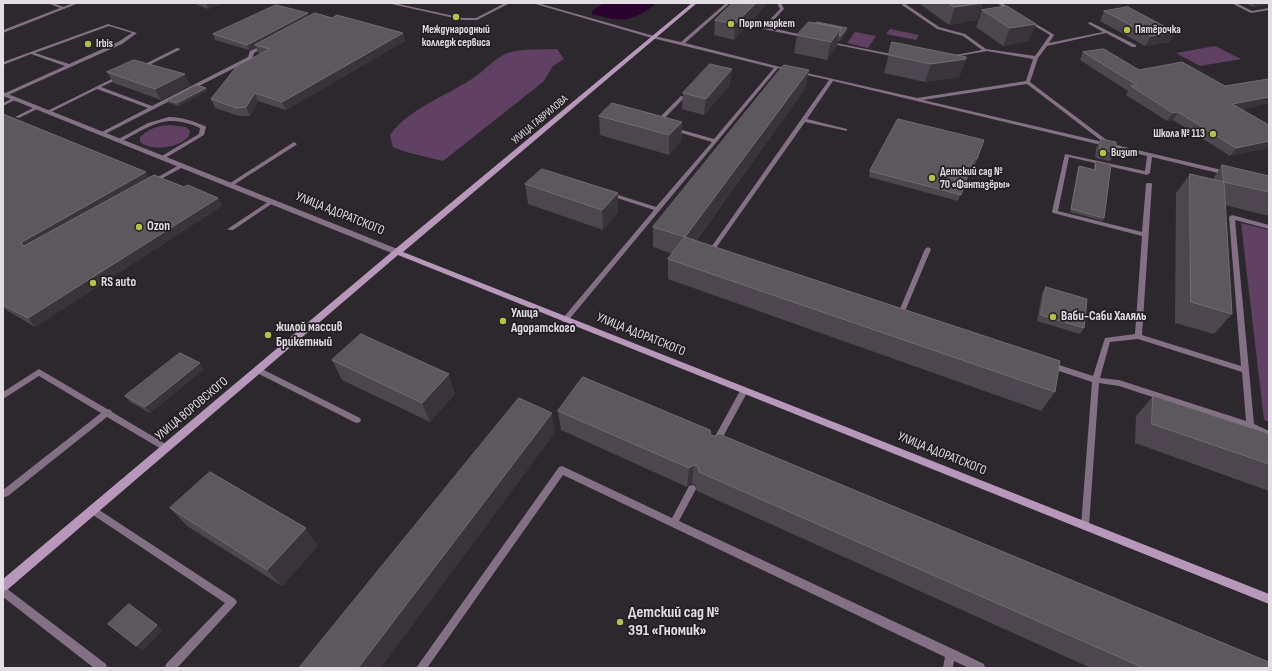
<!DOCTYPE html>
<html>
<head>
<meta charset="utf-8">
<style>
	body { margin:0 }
	#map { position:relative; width:1272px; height:671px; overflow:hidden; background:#2d272e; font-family:"Sofia Sans Condensed",sans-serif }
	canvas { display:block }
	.frame { position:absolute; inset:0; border:4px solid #e2dee3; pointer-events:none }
</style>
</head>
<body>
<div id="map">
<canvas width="1272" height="671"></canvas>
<div class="frame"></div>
</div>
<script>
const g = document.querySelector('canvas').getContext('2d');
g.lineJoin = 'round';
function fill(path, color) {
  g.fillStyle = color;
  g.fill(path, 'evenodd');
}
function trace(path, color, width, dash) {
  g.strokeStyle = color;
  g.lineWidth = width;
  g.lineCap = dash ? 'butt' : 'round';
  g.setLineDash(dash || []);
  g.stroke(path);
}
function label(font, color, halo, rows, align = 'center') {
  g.font = font + ' "Sofia Sans Condensed",sans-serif';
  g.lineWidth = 3.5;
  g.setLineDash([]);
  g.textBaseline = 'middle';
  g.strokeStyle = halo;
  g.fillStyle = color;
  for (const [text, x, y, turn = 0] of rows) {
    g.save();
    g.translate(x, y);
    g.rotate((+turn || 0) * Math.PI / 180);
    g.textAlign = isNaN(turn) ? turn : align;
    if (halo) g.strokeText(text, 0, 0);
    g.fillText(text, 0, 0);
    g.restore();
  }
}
fill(new Path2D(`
	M890 29 919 35 916 40 886 34Z
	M855 32 876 36 868 48 847 43Z
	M1215 46 1241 59 1200 66 1176 53Z
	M557 49 564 59 553 66 543 82 443 161 406 152 393 147 390 135C410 107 448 96 476 76 487 68 495 58 508 53 520 48 544 50 557 49Z
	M168 125 186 127 190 131 189 136C179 148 152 152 140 142V137C149 129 156 126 168 125Z
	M1241 223 1269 230V422L1264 420Z`), '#604163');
fill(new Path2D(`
	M604 3H650L655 5C628 23 623 22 592 14V11Z`), '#2a042f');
fill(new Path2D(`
	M47 3H53L66 8 63 9Z
	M387 3H394L463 18H476L505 3H510L477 20H463Z
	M532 3H538L654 36 681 42 726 3H730L685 43 792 70 790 71 778 68 567 322H563L562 320 563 318 654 210 608 195V193H612L656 207 712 142 671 130V128H675L714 139 774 68 652 38Z
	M777 3H781L784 9 767 27 807 36V38L763 29V27L780 9Z
	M902 3H904L939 27 965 34 986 49 1035 56 1050 35 1028 22 1027 21 1029 20 1053 34 1054 35 1049 43 1103 32 1089 24 1088 23 1090 22 1136 45V47H1132L1106 33 1047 46 1038 58 1030 82 1112 144 1226 171 1229 173 1226 175 1152 157 1150 173 1147 175 1069 157 1058 211 1142 232 1146 184 1147 183H1151L1152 184 1142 335 1241 366 1229 217 1232 215 1269 225V229L1235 220 1254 424 1269 431V438L1247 428 1119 386 1099 383 1089 526 1088 529 1085 530 1082 529 1081 526 1092 382 1047 367 1046 365 1047 363 1050 362 1093 376 1105 338 1135 334 1142 236 1053 213 1052 212 1065 154 1145 171 1147 156 833 81 807 119 847 129V131L805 122 711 255H707L706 254 707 253 829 80 798 73V71L917 98 1026 81 1033 59 987 51 948 58V57L950 56 982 50 963 36 937 29 902 5ZM1027 84 1103 142 923 100ZM1138 339 1242 372 1246 421 1119 380 1100 378 1110 342Z
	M997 3H1002L1015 12 1012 13Z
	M1231 3H1236L1252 11 1269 8V10L1251 13Z
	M108 24 137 33 122 44 6 96H3V94L65 66 31 54 3 65V62ZM109 26 132 33 118 42 69 64 35 53Z
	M826 41 896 55 898 56 896 57 828 43H826Z
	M263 45 267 46 254 53 252 59 103 135 98 134 148 108 97 89 49 113 45 112 120 75 122 76V77L101 87 152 106 248 57 250 51Z
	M177 48 181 49 141 69 137 68Z
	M681 96 685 97 659 124H655V122Z
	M13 98 17 99 3 106V103Z
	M35 107 39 108 19 118 15 117Z
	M169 117C182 117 193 121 205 126L206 127 204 135 162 160 160 159V157L199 134 200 128C165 112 151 126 120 142H116L115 141 148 123Z
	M294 142 297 144 296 145 232 186H228L227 185Z
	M181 164 184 166 183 167 154 183 152 184 149 182Z
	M271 200 274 202 273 203 233 230H229L228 229 229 228Z
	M928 247 931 249 903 316 902 318H898L897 316 925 249Z
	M258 367 360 418 361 420 360 422 357 423 354 422 255 372 254 370 255 368Z
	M39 369 107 409 111 410 112 412 169 446 170 448 169 450 166 451 163 450 107 417 8 496 5 497 3 496V490L101 413 39 376 3 399V392Z
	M744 388 747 389 748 391 719 444 716 445 713 444 712 442 713 440 741 389Z
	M562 466 672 518 689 486 692 485 695 486 696 489 679 521 955 650 984 664 985 668H969L954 661 953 668H943L945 657 563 475 427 668H416L559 467Z
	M93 506 235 599 237 602 235 605 177 668H165L166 664 225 603 90 513 89 510 90 507Z
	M3 586 6 588 106 664 107 668H94L3 597Z`), '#847085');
fill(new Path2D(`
	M73 3H79L3 33V30Z
	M3 92 400 250 401 252 400 254H394L3 96Z`), '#847085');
fill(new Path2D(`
	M692 3H697L403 252 1269 594V604L398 255 7 590 3 591V579L394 250Z`), '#b798ba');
fill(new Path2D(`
	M193 3H224L208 9Z
	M733 3H768L734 40 714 35 715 20Z
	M920 3H983L977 20 949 25 920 4Z
	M1245 3H1269V4L1253 7Z
	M1007 6 1029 41 1003 46 976 27 982 10Z
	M1104 11 1170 42 1145 46 1100 21Z
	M309 16 332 18 403 33 405 41 286 110 258 101 250 116H239L215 108 211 99 261 54 258 53 256 47 249 50 215 40 213 34Z
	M847 28 846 33 840 41H838L837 46 827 60 794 53 797 35Z
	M892 42 966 59 959 77 925 82 884 73Z
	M1083 52 1139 70 1242 109 1269 125 1230 156 1173 120 1167 121 1126 95 1128 91 1080 60Z
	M809 70 805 89 696 241 1055 392 1041 411 668 279V259L672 254 653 247V227Z
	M107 72 190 85 161 100 114 83Z
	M730 85 704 115 682 109 683 93Z
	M206 88 207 91 179 106 169 103 168 100Z
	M3 114 149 177 218 198 222 206 35 327 3 308Z
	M599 116 682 122 681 141 669 155 600 135Z
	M898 119 977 159 975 165 972 164 958 201 869 177 870 171Z
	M1101 139 1115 153 1110 161 1095 158 1096 148Z
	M1096 161 1104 218 1103 221 1070 212 1078 169 1079 166 1094 170V164Z
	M1222 165 1269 176V216L1225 205 1232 314 1214 334 1175 323 1176 193 1190 174 1213 179Z
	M525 184 618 212 603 230 528 204Z
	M1046 287 1084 328 1080 334 1037 321 1042 293Z
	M332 360 455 394 430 422 342 380Z
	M204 369 150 413 130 402 125 396Z
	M1153 396 1269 434V491L1135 443 1136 416Z
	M558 411 711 435 1269 668H1091L697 491 695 485 692 484 687 487 561 430Z
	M170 508 318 546 282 586 187 526Z`), '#4d464e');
fill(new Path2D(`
	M208 3H224L208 9 206 4Z
	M756 3H768L734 40 735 24Z
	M983 3 977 20 949 25 955 7Z
	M1255 3H1269V4L1253 7Z
	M308 13 310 19 255 45 256 47 249 50 247 45Z
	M1036 24 1029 41 1003 46 1010 28Z
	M841 28 837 46 827 60 831 42Z
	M847 28 846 33 840 41 841 36Z
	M1175 32 1170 42 1145 46 1151 36Z
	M403 33 405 41 286 110 282 102Z
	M966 59 959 77 925 82 931 64Z
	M732 69 730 85 704 115 706 99Z
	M809 70 805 89 684 257 685 237Z
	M185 74 190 85 161 100 155 89Z
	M206 88 207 91 179 106 177 103Z
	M255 93 258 101 250 116 246 107Z
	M1269 97V104L1227 112 1232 104Z
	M1178 112 1173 120 1167 121 1173 113Z
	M682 122 681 141 669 155V135Z
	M1269 141V148L1230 156 1236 148Z
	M146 172 151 180 28 250 21 243 22 242Z
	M618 193V212L603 230 602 210Z
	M218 198 222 206 35 327 28 318Z
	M200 363 204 369 150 413 145 407Z
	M449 374 455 394 430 422 422 403Z
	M552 413 555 433 381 668H358Z
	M694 465 692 484 687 487 689 468Z
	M306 528 318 546 282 586 267 570Z
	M157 625 163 630 143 651 136 646Z`), '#3a333b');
const building = new Path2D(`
	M733 3H756L735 24 715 20Z
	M948 3H983L955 7Z
	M276 5 308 13 247 45 213 34Z
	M1007 6 1036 24 1010 28 982 10Z
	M1128 7 1175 32 1151 36 1104 11Z
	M315 13 332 18 337 15 403 33 282 102 255 93 246 107 236 108 211 99 237 66 270 49 255 45Z
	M809 22 841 28 831 42 797 35Z
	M817 22 847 28 841 36H839L841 28 816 23Z
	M892 42 966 57V59L931 64 889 55Z
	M1104 49 1139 70 1182 62 1225 86 1268 79H1269V97L1232 104 1269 125V141L1236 148 1178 112 1173 113 1131 86 1137 85 1083 52Z
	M134 60 185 74 155 89 107 72Z
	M710 64 732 69 706 99 683 93Z
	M784 65 809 70 685 237 653 227Z
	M197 85 206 88 177 103 168 100Z
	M612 103 682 122 669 135 599 116Z
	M3 114 146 172 22 242 21 243 24 246 154 175 184 187 188 185 218 198 28 318 3 305Z
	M898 119 984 140 977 159 974 158 961 195 870 171Z
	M1101 139 1116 142 1115 153 1100 149Z
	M1096 161 1111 165 1104 218 1071 209 1079 166 1095 170Z
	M1222 165 1269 176V192L1224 182Z
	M542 169 618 193 602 210 525 184Z
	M1190 174 1224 182 1232 314 1191 302Z
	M685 237 1060 361 1055 392 668 259Z
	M1046 287 1087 299 1084 328 1041 315Z
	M361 334 449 374 422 403 332 360Z
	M180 353 200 363 145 407 125 396Z
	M583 377 710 430 711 435 715 436 719 434 1269 662V668H1144L699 472 698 466 694 465 689 468 558 411Z
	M1153 396 1269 434V464L1152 424Z
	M519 398 552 413 358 668H299Z
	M210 472 306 528 267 570 170 508Z
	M129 604 157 625 136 646 108 624Z`);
fill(building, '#5d575e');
trace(building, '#726c73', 1);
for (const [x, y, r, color] of [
	[456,17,4,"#b8c147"],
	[731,24,4,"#b8c147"],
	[1127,30,4,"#b8c147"],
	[88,44,4,"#b8c147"],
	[1213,134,4,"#b8c147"],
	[1103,153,4,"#b8c147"],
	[932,178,4,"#b8c147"],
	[139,227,4,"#b8c147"],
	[93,283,4,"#b8c147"],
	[1053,317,4,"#b8c147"],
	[503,321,4,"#b8c147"],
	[268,335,4,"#b8c147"],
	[620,622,4,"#b8c147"]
]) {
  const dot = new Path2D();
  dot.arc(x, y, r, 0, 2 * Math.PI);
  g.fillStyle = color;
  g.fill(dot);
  trace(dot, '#231d24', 1.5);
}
label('bold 11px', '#e2dee3', '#231d24', [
	["Порт маркет",739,24],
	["Международный",456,30,"center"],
	["колледж сервиса",456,43,"center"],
	["Пятёрочка",1135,30],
	["Irbis",96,44],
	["Школа № 113",1205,134,"right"],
	["Визит",1111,153],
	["Детский сад №",940,172],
	["70 «Фантазёры»",940,185]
], 'left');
label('11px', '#e2dee3', '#231d24', [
	["УЛИЦА ГАВРИЛОВА",540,120,-40]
]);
label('13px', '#e2dee3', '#231d24', [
	["УЛИЦА АДОРАТСКОГО",340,214,22],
	["УЛИЦА АДОРАТСКОГО",641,335,22],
	["УЛИЦА ВОРОВСКОГО",192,409,-40],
	["УЛИЦА АДОРАТСКОГО",942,454,22]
]);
label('bold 13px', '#e2dee3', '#231d24', [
	["Ozon",147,227],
	["RS auto",101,283],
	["Улица",511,314],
	["Адоратского",511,329],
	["Ваби-Саби Халяль",1061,317],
	["жилой массив",276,328],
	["Брикетный",276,343]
], 'left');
label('bold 16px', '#e2dee3', '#231d24', [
	["Детский сад №",628,613],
	["391 «Гномик»",628,631]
], 'left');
</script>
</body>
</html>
